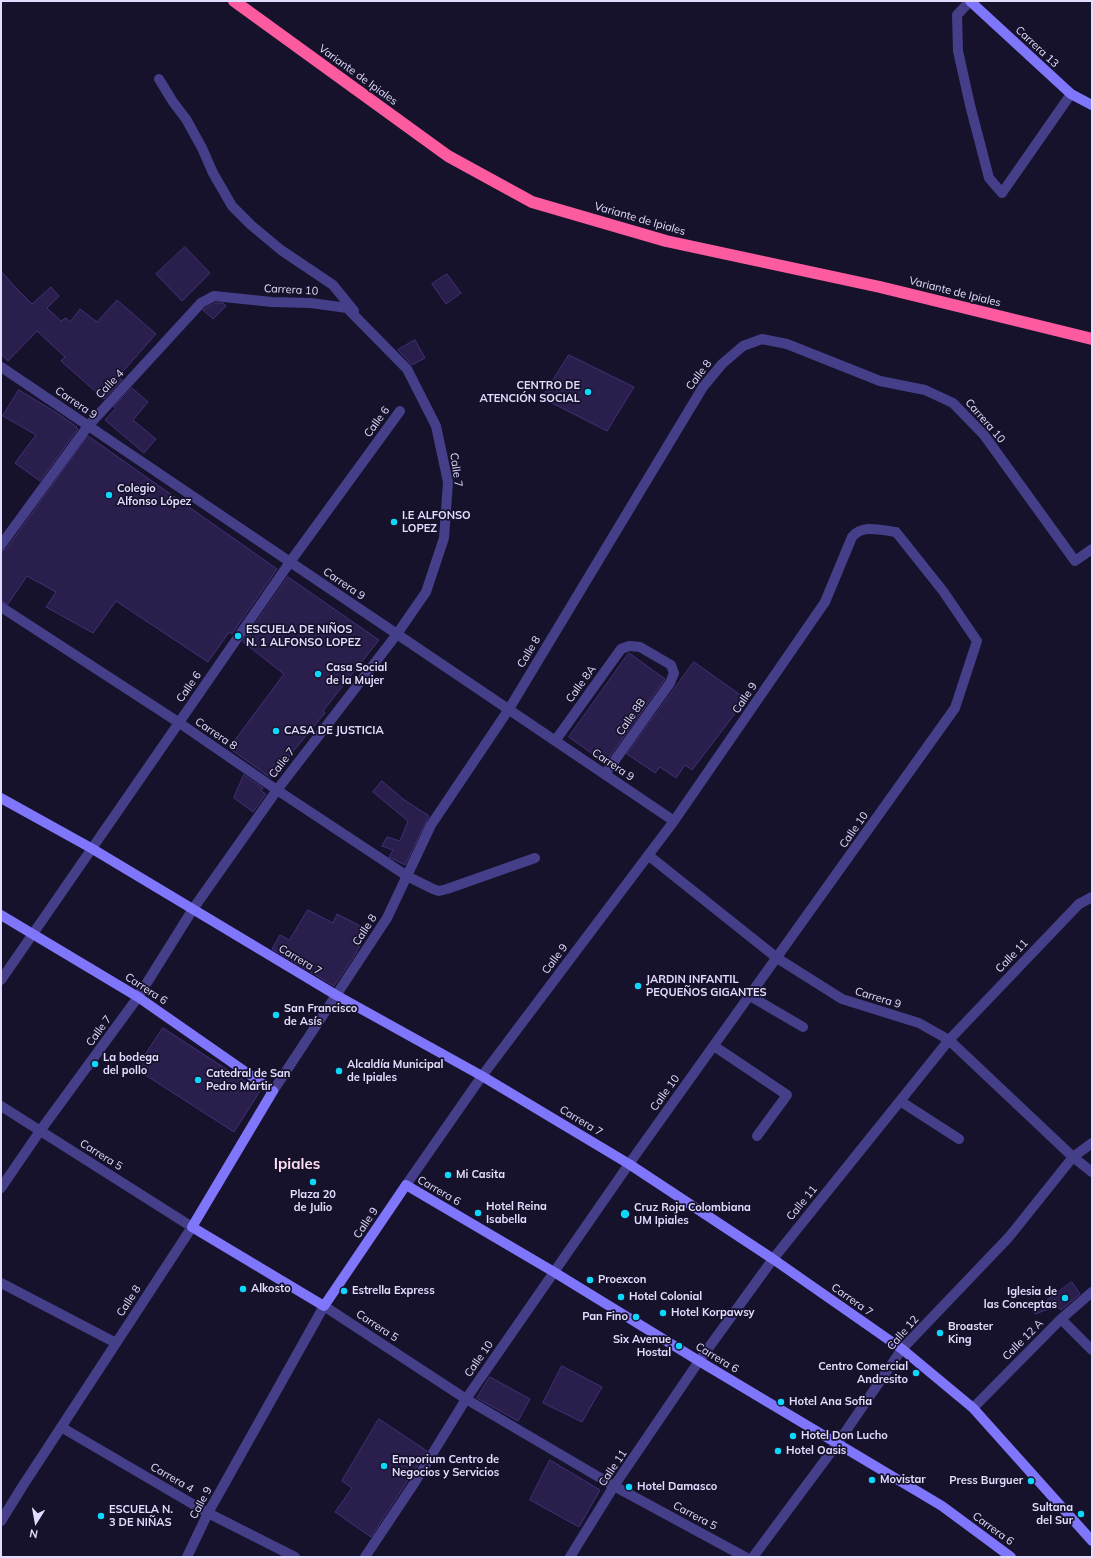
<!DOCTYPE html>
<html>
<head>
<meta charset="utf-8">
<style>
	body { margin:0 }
	#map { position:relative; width:1093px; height:1558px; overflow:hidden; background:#17122b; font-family:Mulish,sans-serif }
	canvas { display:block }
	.frame { position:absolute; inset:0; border:2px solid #e2ddfe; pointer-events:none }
	.north { position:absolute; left:16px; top:1502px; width:40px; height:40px; -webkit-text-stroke:3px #17122b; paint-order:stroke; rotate:191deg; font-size:11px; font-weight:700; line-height:16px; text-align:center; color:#e2ddfe }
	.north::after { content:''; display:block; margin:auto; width:14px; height:18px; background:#e2ddfe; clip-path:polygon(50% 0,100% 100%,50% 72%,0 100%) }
</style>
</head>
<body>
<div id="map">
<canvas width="1093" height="1558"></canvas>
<div class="frame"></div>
<div class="north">N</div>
</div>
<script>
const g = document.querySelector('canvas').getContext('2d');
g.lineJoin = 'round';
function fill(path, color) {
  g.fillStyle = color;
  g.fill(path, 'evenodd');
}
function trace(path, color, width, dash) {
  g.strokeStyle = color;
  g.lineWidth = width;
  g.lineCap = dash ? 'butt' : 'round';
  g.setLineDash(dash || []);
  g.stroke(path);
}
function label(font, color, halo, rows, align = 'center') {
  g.font = font + ' Mulish,sans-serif';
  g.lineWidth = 3.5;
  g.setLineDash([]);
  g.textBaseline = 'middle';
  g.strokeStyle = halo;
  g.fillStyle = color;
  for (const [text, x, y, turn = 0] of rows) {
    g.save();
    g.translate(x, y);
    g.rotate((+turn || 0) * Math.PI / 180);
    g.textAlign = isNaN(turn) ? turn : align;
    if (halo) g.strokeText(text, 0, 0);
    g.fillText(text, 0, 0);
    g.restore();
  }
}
const building = new Path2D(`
	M185 247 210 273 182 301 156 274Z
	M1 271 14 286 32 304 51 287 59 296 47 308 61 321 66 318 70 322 80 309 97 322 117 300 156 334 118 377 122 380 104 399 61 361 65 357 37 331 8 361 1 354Z
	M447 274 461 293 446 304 432 284Z
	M215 303H223L226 306 213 319 203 310Z
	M415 340 425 358 412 365 398 350Z
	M569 355 634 387 607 431 542 398Z
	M132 388 148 402 133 420 156 439 144 453 105 420 116 408 114 407Z
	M19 390 57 413 77 427 76 428 78 429 40 481 15 463 36 435 3 416Z
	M88 436 277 569 232 634 229 632 208 662 116 601 93 633 46 607 56 592 27 576 8 604 1 601V551L6 549Z
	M288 577 379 640 323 711 325 713 271 778 229 748 284 674 243 642Z
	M629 653 665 679 605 763 569 737Z
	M694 662 746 699 692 770 685 765 676 778 660 767 655 773 627 754Z
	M244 775 263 788 261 791 266 794 253 812 234 798Z
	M382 781 403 799 429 816 405 865 389 857 393 850 382 846 387 837 400 841 408 821 373 792Z
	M308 910 333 923 337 914 368 930 355 955 334 986 272 949 280 935 289 940Z
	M163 1028 260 1091 234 1132 136 1069Z
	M1072 1282 1080 1294 1061 1310 1057 1306 1035 1314 1033 1311Z
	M562 1366 602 1387 582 1422 543 1403Z
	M490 1377 530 1399 518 1421 477 1398Z
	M379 1419 427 1451 371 1537 335 1512 352 1488 342 1481Z
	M550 1460 600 1490 579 1527 530 1500Z`);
fill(building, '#2a1e4c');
trace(building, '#423177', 1);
trace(new Path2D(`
	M970 1 957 15 958 51 970 105 989 178 1002 193 1071 94
	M159 79 173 102 186 119 202 148 213 173 232 206 251 225 281 250 333 285 354 311
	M1 367 674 821
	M1 545 88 426 201 303 214 296 272 302 311 303 347 308 407 369 436 426 448 482 444 538 426 592 397 634 277 790 193 909 138 997 40 1131 1 1188
	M1 607 178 722 277 790 407 876 433 889 439 891 447 889 535 858
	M555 741 621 649 629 646 640 647 671 665 674 673 670 683 605 774
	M648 855 777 958 842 999 919 1023 949 1040 1073 1157 1092 1172
	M1 980 290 562 400 411
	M750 996 803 1027
	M714 1046 787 1095 757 1136
	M273 1091 387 918 431 825 509 709 703 387 722 364 743 346 762 339 787 344 880 381 925 390 953 403 984 435 1075 561 1092 549
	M900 1101 959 1139
	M1 1106 192 1227 22 1487 1 1521
	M1 1283 116 1343
	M1061 1319 1092 1350
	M973 1408 1061 1319 1092 1292
	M61 1427 208 1513 295 1557
	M187 1557 208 1513 324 1306 466 1399 614 1486 745 1557
	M365 1557 415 1482 466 1399 629 1164 955 708 977 641 943 591 896 532C881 530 862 524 852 537L825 602 674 821 482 1076 406 1185
	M570 1557 614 1486 699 1361 773 1259 949 1040 1079 904 1092 897
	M753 1557 837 1444 902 1349 1009 1237 1073 1157 1092 1143`), '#453e89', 10);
trace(new Path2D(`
	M970 1 1071 94 1092 105
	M1 798 91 848 336 995 482 1076 629 1164 773 1259 902 1349 973 1408 1092 1541
	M1 915 138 997 273 1091 192 1227 324 1306 406 1185 554 1272 699 1361 942 1506 1011 1557`), '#8076fc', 10);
trace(new Path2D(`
	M234 1 448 156 532 202 666 241 880 287 1092 339`), '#fc5ba0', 12);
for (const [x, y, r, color] of [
	[588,392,4,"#0dd7fa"],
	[109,495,4,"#0dd7fa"],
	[394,522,4,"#0dd7fa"],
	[238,636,4,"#0dd7fa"],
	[318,674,4,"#0dd7fa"],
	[276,731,4,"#0dd7fa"],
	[638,986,4,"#0dd7fa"],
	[276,1015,4,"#0dd7fa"],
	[95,1064,4,"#0dd7fa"],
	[339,1071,4,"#0dd7fa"],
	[198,1080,4,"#0dd7fa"],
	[448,1175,4,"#0dd7fa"],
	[313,1182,4,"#0dd7fa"],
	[478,1213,4,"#0dd7fa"],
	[625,1214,5,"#0dd7fa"],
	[590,1280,4,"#0dd7fa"],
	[243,1289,4,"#0dd7fa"],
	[344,1291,4,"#0dd7fa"],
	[621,1297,4,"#0dd7fa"],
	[1065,1298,4,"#0dd7fa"],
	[663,1313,4,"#0dd7fa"],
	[636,1317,4,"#0dd7fa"],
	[940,1333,4,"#0dd7fa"],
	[679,1346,4,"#0dd7fa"],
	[916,1373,4,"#0dd7fa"],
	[781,1402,4,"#0dd7fa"],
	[793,1436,4,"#0dd7fa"],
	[778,1451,4,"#0dd7fa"],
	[384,1466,4,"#0dd7fa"],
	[872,1480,4,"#0dd7fa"],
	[1031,1481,4,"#0dd7fa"],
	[629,1487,4,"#0dd7fa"],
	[1081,1514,4,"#0dd7fa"],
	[101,1516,4,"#0dd7fa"]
]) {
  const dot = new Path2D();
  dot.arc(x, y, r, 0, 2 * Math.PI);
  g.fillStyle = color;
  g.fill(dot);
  trace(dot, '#17122b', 1.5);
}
label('11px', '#e2ddfe', '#17122b', [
	["Carrera 13",1037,47,43],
	["Variante de Ipiales",358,75,36],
	["Variante de Ipiales",640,219,16],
	["Carrera 10",291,290,3],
	["Variante de Ipiales",955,292,14],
	["Calle 8",699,375,-53],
	["Calle 4",110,384,-47],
	["Carrera 9",76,403,34],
	["Carrera 10",985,421,49],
	["Calle 6",377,422,-54],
	["Calle 7",456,470,82],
	["Carrera 9",344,584,34],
	["Calle 8",529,652,-59],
	["Calle 8A",581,684,-54],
	["Calle 6",189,687,-55],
	["Calle 9",745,698,-56],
	["Calle 8B",631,717,-55],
	["Carrera 8",216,734,34],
	["Calle 7",282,763,-52],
	["Carrera 9",613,765,34],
	["Calle 10",854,830,-55],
	["Calle 8",365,930,-57],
	["Calle 11",1012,956,-46],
	["Calle 9",555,959,-53],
	["Carrera 7",300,960,31],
	["Carrera 6",146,989,33],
	["Carrera 9",878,998,17],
	["Calle 7",99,1031,-54],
	["Calle 10",665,1093,-54],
	["Carrera 7",581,1121,31],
	["Carrera 5",101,1155,32],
	["Carrera 6",439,1191,30],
	["Calle 11",802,1203,-51],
	["Calle 9",366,1223,-56],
	["Carrera 7",852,1300,35],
	["Calle 8",129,1301,-57],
	["Carrera 5",377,1326,33],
	["Calle 12",903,1333,-49],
	["Calle 12 A",1023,1340,-45],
	["Carrera 6",717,1358,31],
	["Calle 10",479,1359,-55],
	["Calle 11",613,1468,-56],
	["Carrera 4",172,1478,30],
	["Calle 9",201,1503,-62],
	["Carrera 5",695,1516,28],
	["Carrera 6",993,1529,36]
]);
label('bold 11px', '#e2ddfe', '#17122b', [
	["CENTRO DE",580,386,"right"],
	["ATENCIÓN SOCIAL",580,399,"right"],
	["Colegio",117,489],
	["Alfonso López",117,502],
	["I.E ALFONSO",402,516],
	["LOPEZ",402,529],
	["ESCUELA DE NIÑOS",246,630],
	["N. 1 ALFONSO LOPEZ",246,643],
	["Casa Social",326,668],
	["de la Mujer",326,681],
	["CASA DE JUSTICIA",284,731],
	["JARDIN INFANTIL",646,980],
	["PEQUEÑOS GIGANTES",646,993],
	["San Francisco",284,1009],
	["de Asís",284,1022],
	["La bodega",103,1058],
	["del pollo",103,1071],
	["Alcaldía Municipal",347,1065],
	["de Ipiales",347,1078],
	["Catedral de San",206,1074],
	["Pedro Mártir",206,1087],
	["Mi Casita",456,1175],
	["Plaza 20",313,1195,"center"],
	["de Julio",313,1208,"center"],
	["Hotel Reina",486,1207],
	["Isabella",486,1220],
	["Cruz Roja Colombiana",634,1208],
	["UM Ipiales",634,1221],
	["Proexcon",598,1280],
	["Alkosto",251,1289],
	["Estrella Express",352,1291],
	["Iglesia de",1057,1292,"right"],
	["las Conceptas",1057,1305,"right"],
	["Hotel Colonial",629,1297],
	["Hotel Korpawsy",671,1313],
	["Pan Fino",628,1317,"right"],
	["Broaster",948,1327],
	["King",948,1340],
	["Six Avenue",671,1340,"right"],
	["Hostal",671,1353,"right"],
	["Centro Comercial",908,1367,"right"],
	["Andresito",908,1380,"right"],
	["Hotel Ana Sofia",789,1402],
	["Hotel Don Lucho",801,1436],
	["Hotel Oasis",786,1451],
	["Emporium Centro de",392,1460],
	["Negocios y Servicios",392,1473],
	["Movistar",880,1480],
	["Press Burguer",1023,1481,"right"],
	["Hotel Damasco",637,1487],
	["Sultana",1073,1508,"right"],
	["del Sur",1073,1521,"right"],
	["ESCUELA N.",109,1510],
	["3 DE NIÑAS",109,1523]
], 'left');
label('bold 15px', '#fedff1', '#17122b', [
	["Ipiales",297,1164]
]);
</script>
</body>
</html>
